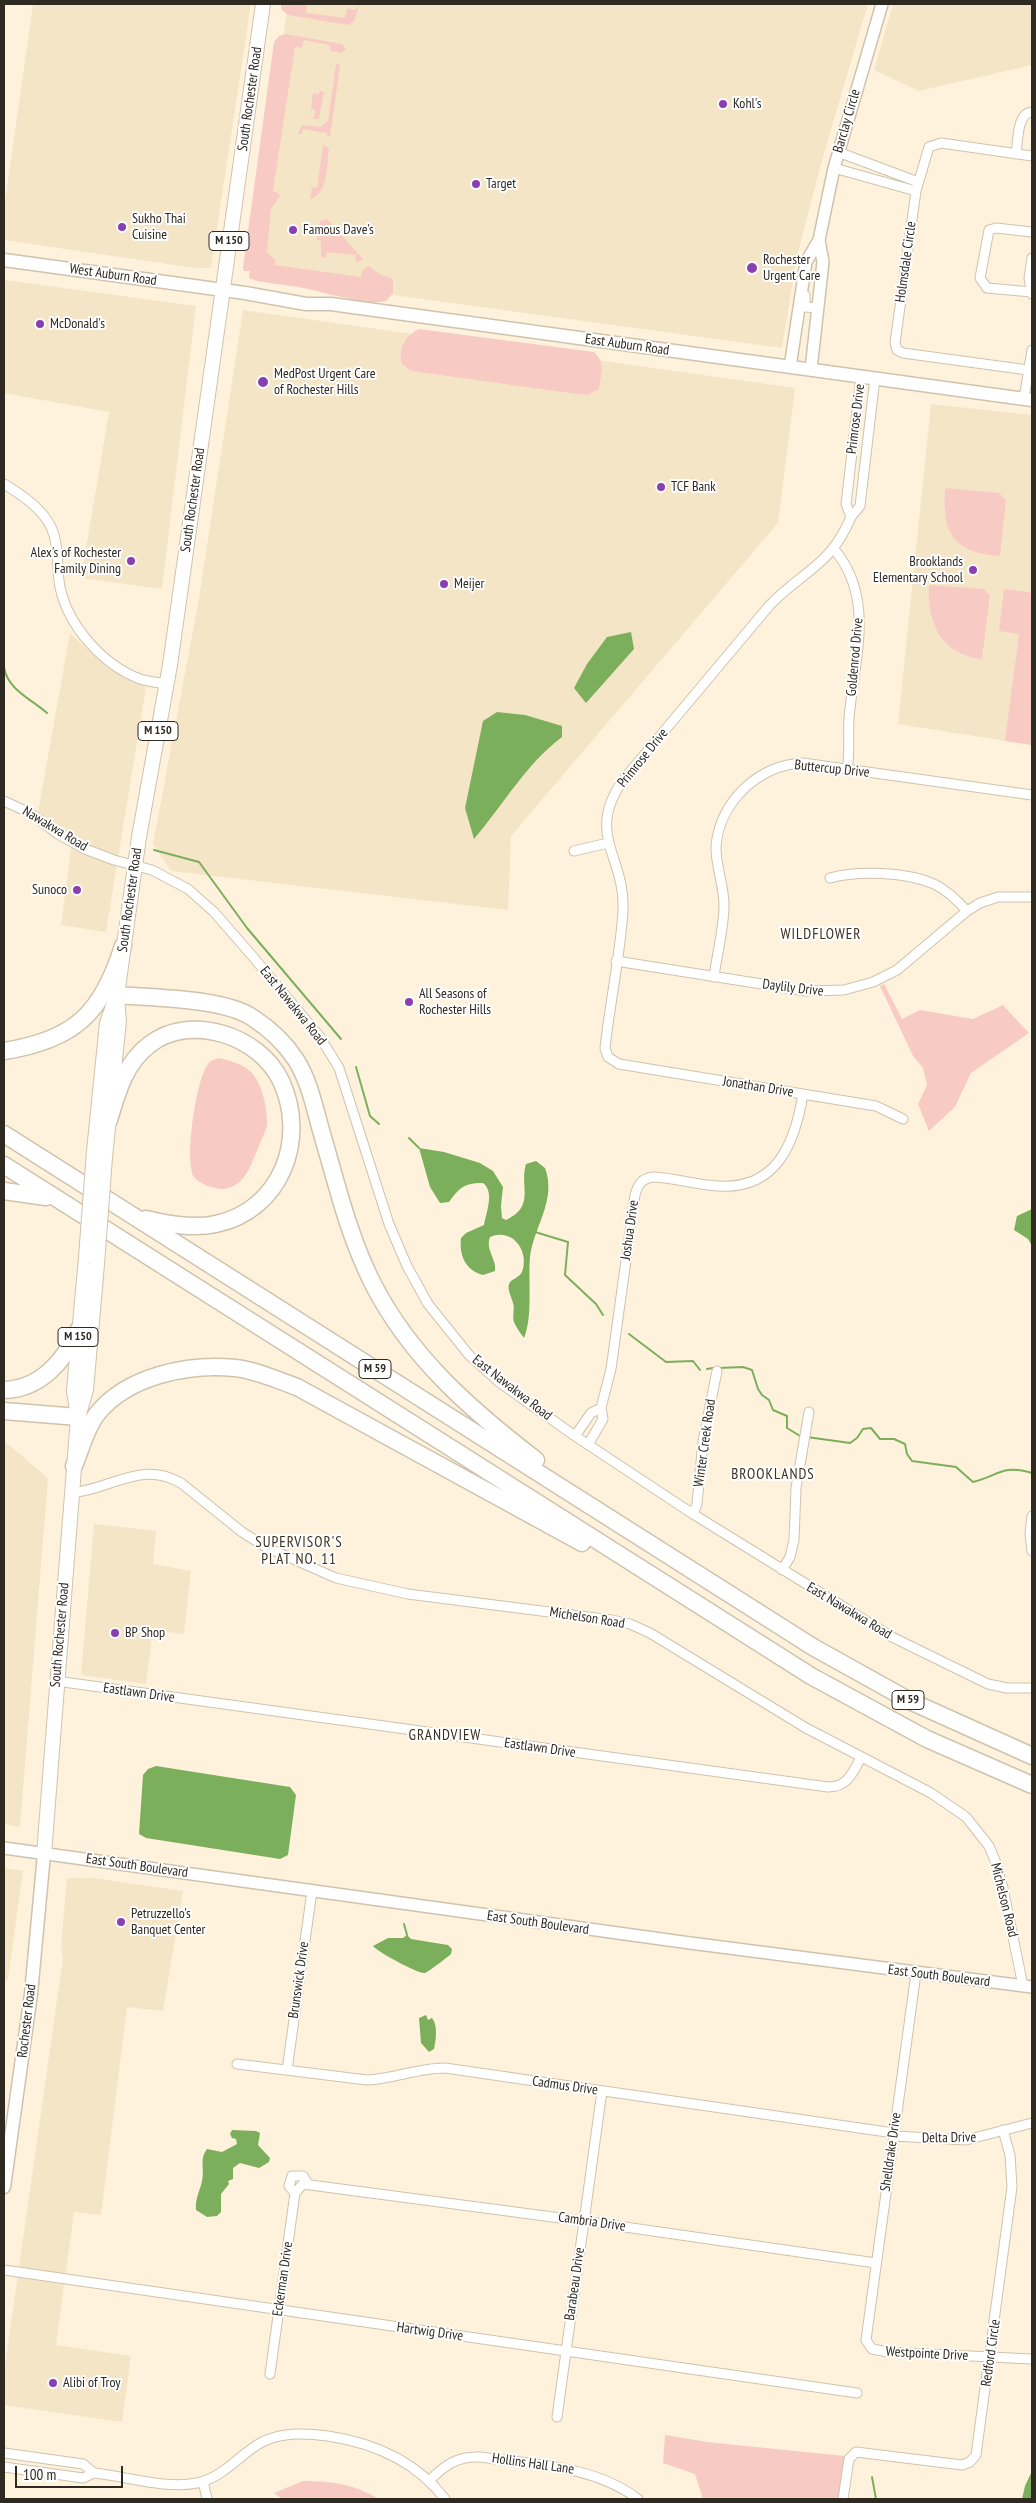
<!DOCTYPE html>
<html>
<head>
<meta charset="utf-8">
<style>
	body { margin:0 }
	#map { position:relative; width:1036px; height:2503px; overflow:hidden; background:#fff2dc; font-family:"PT Sans Narrow",sans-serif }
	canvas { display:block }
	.frame { position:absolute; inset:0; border:5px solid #2e2921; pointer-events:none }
	.scale { position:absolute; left:15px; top:2466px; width:108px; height:22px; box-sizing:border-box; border:2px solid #2e2921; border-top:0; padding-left:6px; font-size:15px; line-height:18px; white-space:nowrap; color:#2e2921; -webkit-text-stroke:4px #fff; paint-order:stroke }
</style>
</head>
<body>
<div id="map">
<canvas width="1036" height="2503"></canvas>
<div class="frame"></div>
<div class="scale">100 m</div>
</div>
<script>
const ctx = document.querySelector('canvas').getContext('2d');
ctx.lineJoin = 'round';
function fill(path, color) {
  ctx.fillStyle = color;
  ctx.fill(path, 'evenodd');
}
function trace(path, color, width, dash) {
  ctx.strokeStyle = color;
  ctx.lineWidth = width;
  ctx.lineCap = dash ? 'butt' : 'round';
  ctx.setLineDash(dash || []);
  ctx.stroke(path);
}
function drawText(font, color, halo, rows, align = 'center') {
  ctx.font = font + ' "PT Sans Narrow",sans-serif';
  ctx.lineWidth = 4;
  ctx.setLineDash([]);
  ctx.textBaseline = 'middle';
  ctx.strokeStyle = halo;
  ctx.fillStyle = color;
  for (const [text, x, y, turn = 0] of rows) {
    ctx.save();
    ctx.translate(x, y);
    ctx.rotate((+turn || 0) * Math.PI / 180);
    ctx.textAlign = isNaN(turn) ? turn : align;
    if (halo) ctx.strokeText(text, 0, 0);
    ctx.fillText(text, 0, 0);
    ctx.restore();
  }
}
const built = new Path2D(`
	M33 4H251L211 268H195L4 240V208Z
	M288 4H868L823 157 797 256 782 348 356 290 251 262Z
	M893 4H1032V65L919 91 874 70Z
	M4 280 196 306 162 589 81 578 109 412 4 393Z
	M243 310 795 388 778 523 511 836 508 910 171 871 153 844 199 598Z
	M931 404 1032 415V745L898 724Z
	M70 633 108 668 146 687 106 932 61 925 72 842 37 818Z
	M4 1441 48 1478 20 1827 4 1824Z
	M94 1524 156 1531 153 1564 191 1571 184 1634 153 1630 146 1684 81 1675Z
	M4 1868 23 1871 8 1979 4 1984Z
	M67 1878H93L183 1891 163 2011 127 2007 101 2215 74 2212 56 2345 131 2356 122 2422 4 2405V2372L63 1958 61 1946Z`);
const green = new Path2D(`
	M281 4H301L307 6 306 13 345 18 347 8 355 10 359 4 354 22 348 25 288 15 281 9Z
	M286 34 342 44 346 49 341 53 331 51 329 45 304 40 302 48 295 47 273 191 281 195 271 209 267 252 275 260V265L361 277 362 271 368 266 380 274 393 279V293L386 301C368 306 327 293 308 289 291 285 274 284 257 281L249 278 250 271H244L243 268 274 42 279 36Z
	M338 63 340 66 330 137 327 136V133L303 129 302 134H298L302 125 321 127 328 121 336 64Z
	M320 91 324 92 319 119 302 118H314L315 109H311L313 93 319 94Z
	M323 145 329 148C327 164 328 195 310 199L312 187 317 188Z
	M326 218 363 259V260L357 262 355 261 356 255 327 252 325 258 321 257V241L317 240 320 220 324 221Z
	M419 329 594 352C606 363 601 374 599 389L588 395 577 394 411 371 401 363C399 347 405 336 419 329Z
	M945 488 999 493 1006 500 1000 556C952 553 942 532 945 488Z
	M929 585 983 589 990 595 982 659C941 655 927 623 929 585Z
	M1004 589 1029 592 1032 595V745L1005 741 1019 634 999 631Z
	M884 984 902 1019 920 1010 973 1019 1003 1005 1029 1033 971 1073 955 1107 929 1131 918 1104 927 1085 923 1068 913 1056 880 986Z
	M219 1058C231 1061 244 1064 253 1074 263 1087 267 1108 267 1125 266 1132 261 1139 259 1146 251 1164 245 1188 222 1189 214 1189 199 1184 194 1177 184 1162 196 1076 209 1063 211 1060 216 1059 219 1058Z
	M665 2435 707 2442 845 2456 840 2499H703L695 2474 663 2463Z
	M303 2481C331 2481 354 2484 379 2499H282L274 2493Z`);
const water = new Path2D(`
	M631 632 634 649 586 703 574 688 587 664 607 637Z
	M497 712 525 715 562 726V737C526 764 503 805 474 839L465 808 483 721Z
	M419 1148 444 1152 480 1163 493 1171 503 1187 501 1206 502 1218 506 1220C536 1206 519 1186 526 1164L536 1161 545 1168C557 1200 534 1226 530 1257 528 1281 533 1317 524 1338 521 1334 516 1327 514 1322 512 1317 515 1309 513 1303 512 1298 507 1290 509 1284 511 1279 519 1278 522 1272 530 1251 512 1227 490 1237 485 1250 497 1259 495 1271L483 1275C465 1270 459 1255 461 1238L466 1233 484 1225C486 1213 495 1192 483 1183 464 1183 459 1188 449 1202L440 1203 430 1187Z
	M1032 1209V1246L1028 1239 1014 1230 1017 1216Z
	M156 1766 290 1787 296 1795 288 1855 280 1859 146 1838 139 1834 143 1775 148 1769Z
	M407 1935 411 1939 448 1945 452 1949 451 1954C448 1957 428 1972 425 1973 420 1975 376 1951 373 1946L388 1938H403Z
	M426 2015 428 2020 432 2018C438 2025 436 2040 434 2049L429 2052 421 2043 419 2018Z
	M232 2130 256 2131 260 2133 258 2145 270 2158 269 2162 259 2168 240 2163 233 2168V2179L228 2181 229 2184 221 2194V2212L217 2216 207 2217 196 2210C195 2198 200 2191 202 2181 205 2170 199 2159 207 2149L222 2152 237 2144 236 2139 232 2138 230 2134Z
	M1032 2471V2499H1022L1025 2486Z`);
const stream = new Path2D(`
	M4 667C7 689 31 699 47 713
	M154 850 199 862 247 928 341 1039
	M356 1067 370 1116 379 1124
	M409 1138 419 1148
	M535 1232 568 1242 565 1275 596 1304 603 1315
	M629 1334 666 1362 693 1361 700 1370
	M718 1368 743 1367 752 1370 758 1389 762 1395 769 1400 773 1410 787 1416V1428L800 1436
	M707 1369 713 1368
	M807 1437 850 1443 857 1438 863 1429 871 1428 880 1439H894L905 1444 907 1454 912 1461 956 1467 973 1482C998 1476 1002 1464 1032 1473
	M404 1924 407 1935
	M872 2477 876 2499`);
const minor = new Path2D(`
	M838 152 918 182
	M1016 154C1018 141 1017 113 1032 112
	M834 168 916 191
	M1032 258 1029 278 1032 294
	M1032 292 987 288 980 278 989 230 996 228 1032 232
	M805 295V307L818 308
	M1028 370 903 353 897 350 895 343 916 191 929 147 941 143 1032 156
	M861 376 846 504 851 517 860 506 875 378
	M1024 398 1032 350
	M4 484C21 494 42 508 51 527 60 546 56 568 60 587 68 626 103 665 140 679 149 682 158 682 166 684
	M851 517C830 567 802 571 769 606L624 779C584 834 626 857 623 911 620 957 610 1002 605 1048L608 1057 619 1064 876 1106 903 1119
	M834 549C876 599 854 659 849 718 848 735 850 753 847 771
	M4 801 30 813 58 834 85 849 114 860 152 870 188 889 214 912 254 958 320 1037 339 1068 389 1224 407 1266 428 1304 469 1355 499 1382 575 1436 693 1514 892 1637 988 1684 1007 1688H1032
	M574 851 608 843
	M830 878C858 870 907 872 934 884 947 890 957 900 967 911
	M616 961 806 991 844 990 873 982 897 970 967 911 980 903 998 897H1032
	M714 977C717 953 724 928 724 905 724 886 716 867 716 848 718 803 759 764 803 763L1032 795
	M575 1436 591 1413 601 1408
	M588 1445 603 1419 601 1408 611 1369 635 1195C638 1184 642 1178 654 1177 675 1178 696 1185 718 1186 777 1190 795 1143 803 1094
	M71 1493C113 1489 140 1460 181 1483L242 1532 266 1547 336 1578 408 1594 612 1620 630 1624 650 1633 806 1728 931 1793 966 1817 989 1846 996 1863 1003 1888 1023 1986
	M693 1514 697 1504 703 1441 717 1371
	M1032 1516 1030 1533 1032 1551
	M782 1570 790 1557 794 1540 796 1488 809 1412
	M56 1681 828 1787C848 1787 852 1773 861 1758
	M916 1973 866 2340 872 2349 888 2352 1032 2359
	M237 2064 367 2080C393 2079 418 2068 445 2068L894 2133
	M287 2070 312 1891
	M894 2136 966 2140 1032 2123
	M295 2193 289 2186 292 2176H303L308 2184
	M4 2270 857 2393
	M270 2374 295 2193 303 2184 583 2221 876 2263
	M557 2417 602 2091
	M4 2453 83 2464 94 2473 102 2474C132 2478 167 2489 197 2483 225 2477 240 2453 264 2441 285 2432 306 2433 328 2436 374 2443 416 2461 445 2499
	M4 2467 83 2478 94 2473
	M203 2481 207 2499
	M429 2481C445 2465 457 2456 480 2457 534 2465 593 2465 638 2499
	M843 2499 849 2459 856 2452 962 2465 970 2462 976 2455 1012 2187 1010 2155 1003 2130`);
const tertiary = new Path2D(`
	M790 367 806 262 819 240 834 168 882 4
	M811 369 823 262 819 240
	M4 1848 690 1943 1032 1987`);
const secondary = new Path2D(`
	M4 260 245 293 306 304H331L1032 400
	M4 2187 31 1994 44 1854`);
const primary = new Path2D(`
	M94 1151 107 1023 117 995 139 837 170 665 263 4
	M105 1157 119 1021 117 999
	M79 1414 86 1390 97 1264
	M44 1854 78 1417 74 1391 86 1257`);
const motorway = new Path2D(`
	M117 995C152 998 225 998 253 1018 270 1029 285 1043 296 1060 310 1082 315 1110 322 1134 337 1185 349 1237 373 1284 411 1358 471 1410 536 1460
	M4 1051C75 1040 102 1013 123 946
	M109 1120C117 1093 125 1063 149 1045 190 1012 260 1036 281 1081 308 1139 281 1210 216 1224 193 1229 168 1224 146 1219
	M4 1134 813 1647 910 1701 1032 1756
	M4 1165 811 1676 927 1739 1032 1785
	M4 1191 46 1197
	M4 1390C41 1389 65 1360 79 1329
	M4 1411 78 1417
	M74 1466C81 1449 86 1428 97 1414 127 1376 189 1363 235 1368 256 1370 277 1380 297 1387L582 1543`);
const primaryBridge = new Path2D(`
	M86 1257 94 1151
	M97 1264 105 1157`);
const markers = [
	[723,104,5,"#8a3fb1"],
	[476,184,5,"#8a3fb1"],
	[122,227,5,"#8a3fb1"],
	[293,230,5,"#8a3fb1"],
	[752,268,6,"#8a3fb1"],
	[40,324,5,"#8a3fb1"],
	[263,382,6,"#8a3fb1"],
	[661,487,5,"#8a3fb1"],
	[131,561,5,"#8a3fb1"],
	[973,570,5,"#8a3fb1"],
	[444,584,5,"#8a3fb1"],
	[77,890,5,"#8a3fb1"],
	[409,1002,5,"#8a3fb1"],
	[115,1633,5,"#8a3fb1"],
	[121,1922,5,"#8a3fb1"],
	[53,2383,5,"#8a3fb1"]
];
const shields = [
	[229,241,40],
	[158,731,40],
	[78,1337,40],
	[375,1369,32],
	[908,1700,32]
];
const shieldNames = [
	["M 150",229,241],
	["M 150",158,731],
	["M 150",78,1337],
	["M 59",375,1369],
	["M 59",908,1700]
];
const streetNames = [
	["South Rochester Road",250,99,-82],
	["Barclay Circle",847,121,-74],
	["Holmsdale Circle",906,262,-82],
	["West Auburn Road",113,275,8],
	["East Auburn Road",627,345,8],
	["Primrose Drive",856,419,-83],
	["South Rochester Road",193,500,-82],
	["Goldenrod Drive",855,657,-85],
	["Primrose Drive",643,758,-51],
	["Buttercup Drive",832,769,6],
	["Nawakwa Road",55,829,31],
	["South Rochester Road",130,900,-82],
	["Daylily Drive",793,988,7],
	["East Nawakwa Road",293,1006,51],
	["Jonathan Drive",758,1087,9],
	["Joshua Drive",630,1230,-82],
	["East Nawakwa Road",512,1388,38],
	["Winter Creek Road",705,1443,-82],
	["East Nawakwa Road",849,1611,31],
	["Michelson Road",587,1618,9],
	["South Rochester Road",60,1635,-85],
	["Eastlawn Drive",139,1693,8],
	["Eastlawn Drive",540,1748,8],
	["East South Boulevard",137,1866,8],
	["Michelson Road",1004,1900,76],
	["East South Boulevard",538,1923,8],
	["East South Boulevard",939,1976,7],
	["Brunswick Drive",299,1980,-82],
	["Rochester Road",27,2021,-83],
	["Cadmus Drive",565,2086,8],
	["Delta Drive",949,2138,-1],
	["Shelldrake Drive",891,2152,-82],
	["Cambria Drive",592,2222,8],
	["Eckerman Drive",283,2279,-82],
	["Barabeau Drive",575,2284,-82],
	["Hartwig Drive",430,2332,8],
	["Redford Circle",991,2353,-82],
	["Westpointe Drive",927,2354,3],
	["Hollins Hall Lane",533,2464,8]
];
const poiNames = [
	["Kohl's",733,104],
	["Target",486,184],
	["Sukho Thai",132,219],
	["Cuisine",132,235],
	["Famous Dave's",303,230],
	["Rochester",763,260],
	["Urgent Care",763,276],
	["McDonald's",50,324],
	["MedPost Urgent Care",274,374],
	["of Rochester Hills",274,390],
	["TCF Bank",671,487],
	["Alex's of Rochester",121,553,"right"],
	["Family Dining",121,569,"right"],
	["Brooklands",963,562,"right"],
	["Elementary School",963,578,"right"],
	["Meijer",454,584],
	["Sunoco",67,890,"right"],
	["All Seasons of",419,994],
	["Rochester Hills",419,1010],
	["BP Shop",125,1633],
	["Petruzzello's",131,1914],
	["Banquet Center",131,1930],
	["Alibi of Troy",63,2383]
];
const neighbourhoodNames = [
	["WILDFLOWER",821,935],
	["BROOKLANDS",773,1475],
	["SUPERVISOR'S",299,1543],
	["PLAT NO. 11",299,1560],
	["GRANDVIEW",445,1736]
];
fill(built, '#f5e5c7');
fill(green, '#f7cbc3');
fill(water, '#7caf5c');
trace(stream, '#7caf5c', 2);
trace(minor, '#cfc3ad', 11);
trace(tertiary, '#cfc3ad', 14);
trace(secondary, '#cfc3ad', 15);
trace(primary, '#cfc3ad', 16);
trace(motorway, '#cfc3ad', 19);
trace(minor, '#fff', 9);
trace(tertiary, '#fff', 11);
trace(secondary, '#fff', 12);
trace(primary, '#fff', 14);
trace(motorway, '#fff', 16);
trace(primaryBridge, '#cfc3ad', 16, []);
trace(primaryBridge, '#fff', 14);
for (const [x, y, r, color] of markers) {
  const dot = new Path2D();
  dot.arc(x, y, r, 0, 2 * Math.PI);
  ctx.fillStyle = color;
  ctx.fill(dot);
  trace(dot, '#fff', 2);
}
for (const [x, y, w] of shields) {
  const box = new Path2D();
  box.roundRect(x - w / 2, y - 9.5, w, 19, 4);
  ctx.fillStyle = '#fff';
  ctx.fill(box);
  trace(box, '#2e2921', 1);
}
drawText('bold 12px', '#2e2921', null, shieldNames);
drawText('14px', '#2e2921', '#fff', streetNames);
drawText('14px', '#2e2921', '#fff', poiNames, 'left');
ctx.letterSpacing = '1px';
drawText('15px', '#3a301e', '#fff', neighbourhoodNames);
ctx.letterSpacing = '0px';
</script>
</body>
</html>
